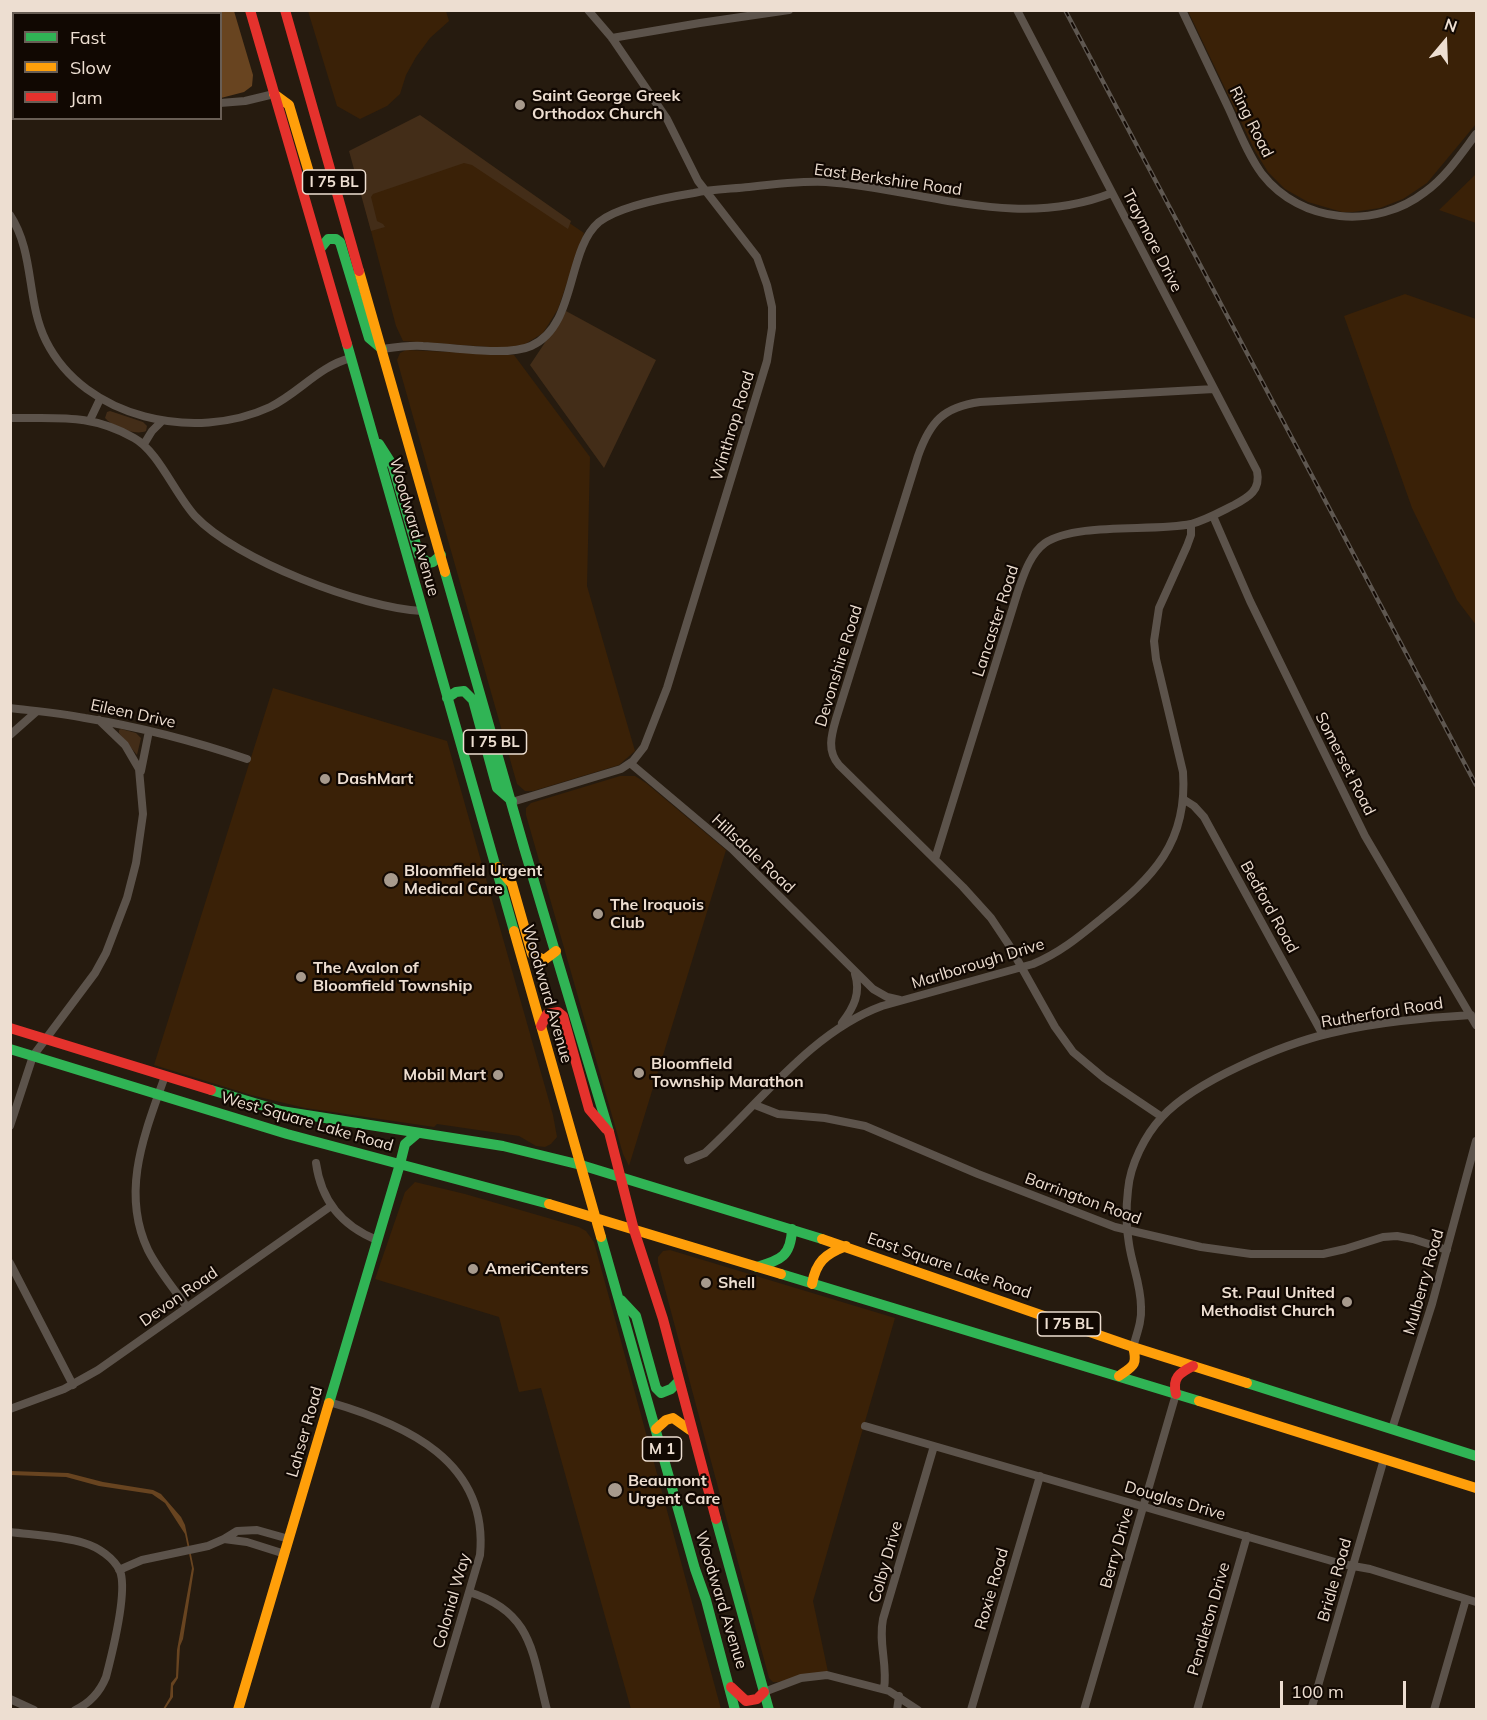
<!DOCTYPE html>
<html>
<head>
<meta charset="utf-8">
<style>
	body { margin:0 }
	#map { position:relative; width:1487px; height:1720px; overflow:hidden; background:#261b0f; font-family:Mulish,sans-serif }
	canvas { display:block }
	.frame { position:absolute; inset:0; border:12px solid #edded1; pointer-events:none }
	.legend { position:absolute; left:12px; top:12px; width:210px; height:108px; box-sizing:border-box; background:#110802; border:2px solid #695e55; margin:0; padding:8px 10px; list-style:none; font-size:18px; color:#edded1 }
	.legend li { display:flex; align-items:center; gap:12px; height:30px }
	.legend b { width:30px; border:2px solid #695e55 }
	.north { position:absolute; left:1415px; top:12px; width:60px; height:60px; -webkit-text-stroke:4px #110802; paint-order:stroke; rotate:19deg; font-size:16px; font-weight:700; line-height:24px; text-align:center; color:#edded1 }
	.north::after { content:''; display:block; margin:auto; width:21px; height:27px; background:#edded1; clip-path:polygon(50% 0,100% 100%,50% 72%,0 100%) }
	.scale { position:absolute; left:1280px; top:1681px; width:126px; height:27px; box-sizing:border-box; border:3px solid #edded1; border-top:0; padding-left:8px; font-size:18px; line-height:21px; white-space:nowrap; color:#edded1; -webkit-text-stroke:4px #110802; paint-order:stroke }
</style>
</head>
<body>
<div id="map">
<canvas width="1487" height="1720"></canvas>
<div class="frame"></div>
<ul class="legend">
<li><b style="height:8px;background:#30b455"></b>Fast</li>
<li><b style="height:8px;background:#ff9f0a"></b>Slow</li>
<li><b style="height:8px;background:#e5322d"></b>Jam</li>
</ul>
<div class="north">N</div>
<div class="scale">100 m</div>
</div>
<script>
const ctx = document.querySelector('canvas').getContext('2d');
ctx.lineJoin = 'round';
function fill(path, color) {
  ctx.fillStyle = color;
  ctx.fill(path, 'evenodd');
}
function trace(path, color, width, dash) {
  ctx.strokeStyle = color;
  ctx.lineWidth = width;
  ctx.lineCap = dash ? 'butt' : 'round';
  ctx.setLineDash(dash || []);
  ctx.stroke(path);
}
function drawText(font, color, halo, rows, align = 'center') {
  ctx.font = font + ' Mulish,sans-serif';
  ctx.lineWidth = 4.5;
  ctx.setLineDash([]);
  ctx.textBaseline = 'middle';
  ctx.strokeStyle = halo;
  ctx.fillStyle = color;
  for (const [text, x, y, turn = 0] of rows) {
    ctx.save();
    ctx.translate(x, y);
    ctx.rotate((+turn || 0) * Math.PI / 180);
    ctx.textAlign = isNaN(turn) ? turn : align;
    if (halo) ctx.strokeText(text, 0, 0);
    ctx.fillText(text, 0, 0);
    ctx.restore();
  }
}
const built = new Path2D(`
	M308 11H446L449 21 430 38 416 57 406 75 400 94 387 106 360 119 337 106Z
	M1188 11H1476V124L1427 183 1403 199 1380 208 1353 212H1342L1308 202 1285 189 1268 172 1255 151Z
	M474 158 584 233 558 309 543 333 522 346 504 348 403 341 396 326 360 189Z
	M1476 174V223L1439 210Z
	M1405 294 1476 319V625L1457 600 1412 508 1344 316Z
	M406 350 514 355 590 457 587 586 635 751 619 765 533 791H525L517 784 397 360 400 353Z
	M273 688 447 741 553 1115 557 1137 551 1144 545 1147 536 1146 519 1136 437 1124 434 1127 305 1108 251 1095 154 1065Z
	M620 776H635L646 783 726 850 629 1166 623 1154 526 815V808L531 803Z
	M415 1182 465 1194 579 1227 586 1231 594 1242 721 1709H631L541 1388 519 1392 499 1317 375 1279 405 1192Z
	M670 1250 895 1318 813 1601 828 1672 778 1682H773L769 1678 658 1263V1257L663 1251Z`);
const green = new Path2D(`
	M420 115 571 221 568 229 472 165 464 163 373 194 371 197 377 221 383 224 385 227 371 231 349 151Z
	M566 311 656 360 604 468 530 365Z
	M110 411 143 422 147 426 146 431C135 436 113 427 105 418L107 412Z
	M121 729 136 733 141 738 137 755 119 733V730Z`);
const water = new Path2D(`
	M93 10 234 11 253 75 252 86 244 92 221 98 220 14 92 13Z
	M11 1471 68 1473 103 1482 153 1490 161 1494 181 1517 185 1525 194 1569 183 1639 180 1646 178 1678 173 1686V1697L165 1709H163L170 1697 171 1683 176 1677 177 1650 192 1568 185 1534 165 1503 152 1494 99 1486 66 1477 11 1475Z`);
const street = new Path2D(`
	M1182 10C1198 43 1213 76 1229 109 1239 131 1248 155 1262 174 1301 224 1376 230 1425 192 1446 177 1461 154 1476 134
	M82 14 83 10
	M10 19 14 20
	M612 38 700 23 789 10
	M220 103 245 101 274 94
	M10 215C35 253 26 301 46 341 85 419 195 442 270 407 299 393 319 366 351 358
	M382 349C396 347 409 345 423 346 451 347 507 357 531 346 577 326 566 250 599 222 619 206 669 197 694 193 712 189 731 189 749 187 774 184 800 181 826 182 924 189 1015 231 1112 193
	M10 418C58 419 90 413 134 438 158 451 175 494 195 516 236 560 362 608 422 611
	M90 420 100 399
	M144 444 152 431 162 421
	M1213 516 1250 601 1365 836 1476 1025
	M10 708C35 711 60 713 85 718 140 727 194 741 247 759
	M10 735 36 712
	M630 763 732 849 873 989 887 997 900 1000
	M141 771 149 731
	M1183 799 1194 806 1204 817 1323 1035
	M512 802 621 769 633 761 644 747 667 688 767 361 772 328V307L767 285 757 257 698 181 667 119 612 38 588 10
	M935 859 1018 591C1024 574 1030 554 1045 543 1076 522 1153 532 1191 524 1206 520 1220 512 1234 505 1249 497 1261 490 1257 471L1017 10
	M842 1023C854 1007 861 993 855 974
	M165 1076C145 1133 120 1191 148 1250 158 1270 174 1289 187 1307
	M755 1105 778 1114 825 1118 865 1126 978 1174 1115 1227 1201 1247 1251 1254H1323L1345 1249 1383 1237 1397 1236 1413 1239 1447 1250
	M1162 1117 1104 1078 1073 1052 1055 1027 1009 945 991 918 963 887 839 765C827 751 831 736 836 719L918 456C930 422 943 407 980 402L1214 389
	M10 1126 33 1056 95 973 106 953 127 898 136 863 143 814 139 769 125 745 99 720
	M688 1160 705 1153C760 1103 811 1032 882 1006L1033 964C1060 953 1080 936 1102 918 1153 877 1188 843 1183 772L1156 659 1154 641 1159 608 1187 546 1191 535V524
	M316 1163C321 1200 342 1226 377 1240
	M10 1263 73 1385
	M1133 1347C1137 1333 1142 1321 1141 1307 1141 1285 1132 1265 1129 1244 1126 1227 1126 1207 1128 1190 1130 1165 1145 1135 1162 1117 1195 1081 1283 1044 1331 1033 1377 1022 1424 1018 1471 1015
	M329 1402C405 1424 489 1461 480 1555L434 1710
	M10 1409 64 1389 98 1370 331 1206
	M865 1426 1342 1564 1370 1569 1476 1602
	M1392 1429 1432 1304 1476 1141
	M10 1532C35 1535 61 1536 84 1543 98 1547 114 1558 120 1571 128 1592 112 1654 106 1677 100 1692 90 1703 75 1710
	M224 1539 247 1542 285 1554
	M119 1570 142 1560 208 1546 224 1539 237 1531 257 1530 289 1539
	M469 1592C533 1612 532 1653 547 1710
	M884 1689C888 1665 878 1643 883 1619L934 1446
	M764 1692 801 1678 827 1675 889 1691 918 1710
	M10 1699 34 1710
	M897 1710 899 1696
	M971 1710 1040 1476
	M1084 1710 1176 1394
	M1197 1710 1247 1536
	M1311 1710 1384 1459
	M1434 1710 1466 1599`);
const fast = new Path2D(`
	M320 249 328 239H336L340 242 369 338 382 349
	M347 344 514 931
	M379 444 393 466 419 555 428 563 433 562 441 555
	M445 572 525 851 609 1132
	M447 698 456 692 464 691 473 700 497 788 512 801
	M10 1049 287 1134 549 1204
	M211 1090 281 1111 503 1146 581 1165 822 1239
	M400 1164 405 1144 418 1133
	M601 1237 695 1569 706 1600 735 1710
	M757 1267C781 1260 791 1256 792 1229
	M781 1274 1199 1401
	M621 1300 636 1316 656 1388 661 1393 671 1389 679 1381
	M1247 1383 1476 1456
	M329 1403 400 1164
	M716 1519 769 1710`);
const slow = new Path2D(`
	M274 94 289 105 310 176 319 182 332 175
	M359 271 445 572
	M498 867 512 884 532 954 544 960 556 951
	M514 931 601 1237
	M549 1204 781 1274
	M822 1239 1133 1347 1247 1383
	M812 1284C816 1262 825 1254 846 1246
	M1119 1376C1133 1366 1138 1365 1133 1347
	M1199 1401 1476 1488
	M656 1429 666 1420 673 1418 690 1430
	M238 1710 329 1403`);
const jam = new Path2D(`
	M250 10 347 344
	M285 10 359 271
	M541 1026 547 1014 558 1012 563 1016 589 1109 606 1129
	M10 1028 211 1090
	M609 1132 634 1230 663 1319 716 1519
	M1176 1394C1172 1378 1179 1373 1193 1366
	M731 1687 746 1701 757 1699 764 1692`);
const rail = new Path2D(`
	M1065 10 1476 785`);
const markers = [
	[520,105,6,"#a79a8d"],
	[325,779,6,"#a79a8d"],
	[391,880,8,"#a79a8d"],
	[598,914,6,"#a79a8d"],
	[301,977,6,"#a79a8d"],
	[639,1073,6,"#a79a8d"],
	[498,1075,6,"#a79a8d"],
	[473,1269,6,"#a79a8d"],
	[706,1283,6,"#a79a8d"],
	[1347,1302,6,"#a79a8d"],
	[615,1490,8,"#a79a8d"]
];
const shields = [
	[334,182,63],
	[495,742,63],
	[1069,1324,63],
	[662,1449,39]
];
const shieldNames = [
	["I 75 BL",334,182],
	["I 75 BL",495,742],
	["I 75 BL",1069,1324],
	["M 1",662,1449]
];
const poiNames = [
	["Saint George Greek",532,96],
	["Orthodox Church",532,114],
	["DashMart",337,779],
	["Bloomfield Urgent",404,871],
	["Medical Care",404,889],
	["The Iroquois",610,905],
	["Club",610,923],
	["The Avalon of",313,968],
	["Bloomfield Township",313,986],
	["Bloomfield",651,1064],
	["Township Marathon",651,1082],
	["Mobil Mart",486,1075,"right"],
	["AmeriCenters",485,1269],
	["Shell",718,1283],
	["St. Paul United",1335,1293,"right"],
	["Methodist Church",1335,1311,"right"],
	["Beaumont",628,1481],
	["Urgent Care",628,1499]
];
const streetNames = [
	["Ring Road",1251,122,63],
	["East Berkshire Road",888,180,8],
	["Traymore Drive",1152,241,63],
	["Winthrop Road",733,426,-73],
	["Woodward Avenue",414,527,74],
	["Lancaster Road",996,621,-72],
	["Devonshire Road",839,666,-73],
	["Eileen Drive",133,714,12],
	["Somerset Road",1345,764,63],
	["Hillsdale Road",753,854,43],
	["Bedford Road",1269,907,61],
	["Marlborough Drive",978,964,-17],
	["Woodward Avenue",547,994,74],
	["Rutherford Road",1382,1013,-9],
	["West Square Lake Road",307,1122,16],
	["Barrington Road",1083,1199,20],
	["East Square Lake Road",949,1266,19],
	["Mulberry Road",1424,1282,-74],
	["Devon Road",179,1297,-35],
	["Lahser Road",305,1432,-74],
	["Douglas Drive",1175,1501,16],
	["Berry Drive",1117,1548,-74],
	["Colby Drive",886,1562,-74],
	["Bridle Road",1335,1580,-74],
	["Roxie Road",992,1589,-74],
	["Woodward Avenue",721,1600,73],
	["Colonial Way",452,1601,-74],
	["Pendleton Drive",1209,1619,-74]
];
fill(built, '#3a2107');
fill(green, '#432d18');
fill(water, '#684420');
trace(street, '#5c534b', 8);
trace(fast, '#30b455', 10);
trace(slow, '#ff9f0a', 10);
trace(jam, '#e5322d', 10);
trace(rail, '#5e5750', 4.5);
trace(rail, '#110802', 2, [7]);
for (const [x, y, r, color] of markers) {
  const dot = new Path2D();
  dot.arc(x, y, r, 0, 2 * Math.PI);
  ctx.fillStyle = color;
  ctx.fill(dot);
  trace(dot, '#110802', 2);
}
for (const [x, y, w] of shields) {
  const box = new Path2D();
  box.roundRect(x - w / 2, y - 12, w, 24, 4.5);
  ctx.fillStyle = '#110802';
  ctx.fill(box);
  trace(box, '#edded1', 1.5);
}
drawText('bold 15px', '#edded1', null, shieldNames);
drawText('bold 16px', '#edded1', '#110802', poiNames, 'left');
drawText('16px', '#edded1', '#110802', streetNames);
</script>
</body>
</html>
